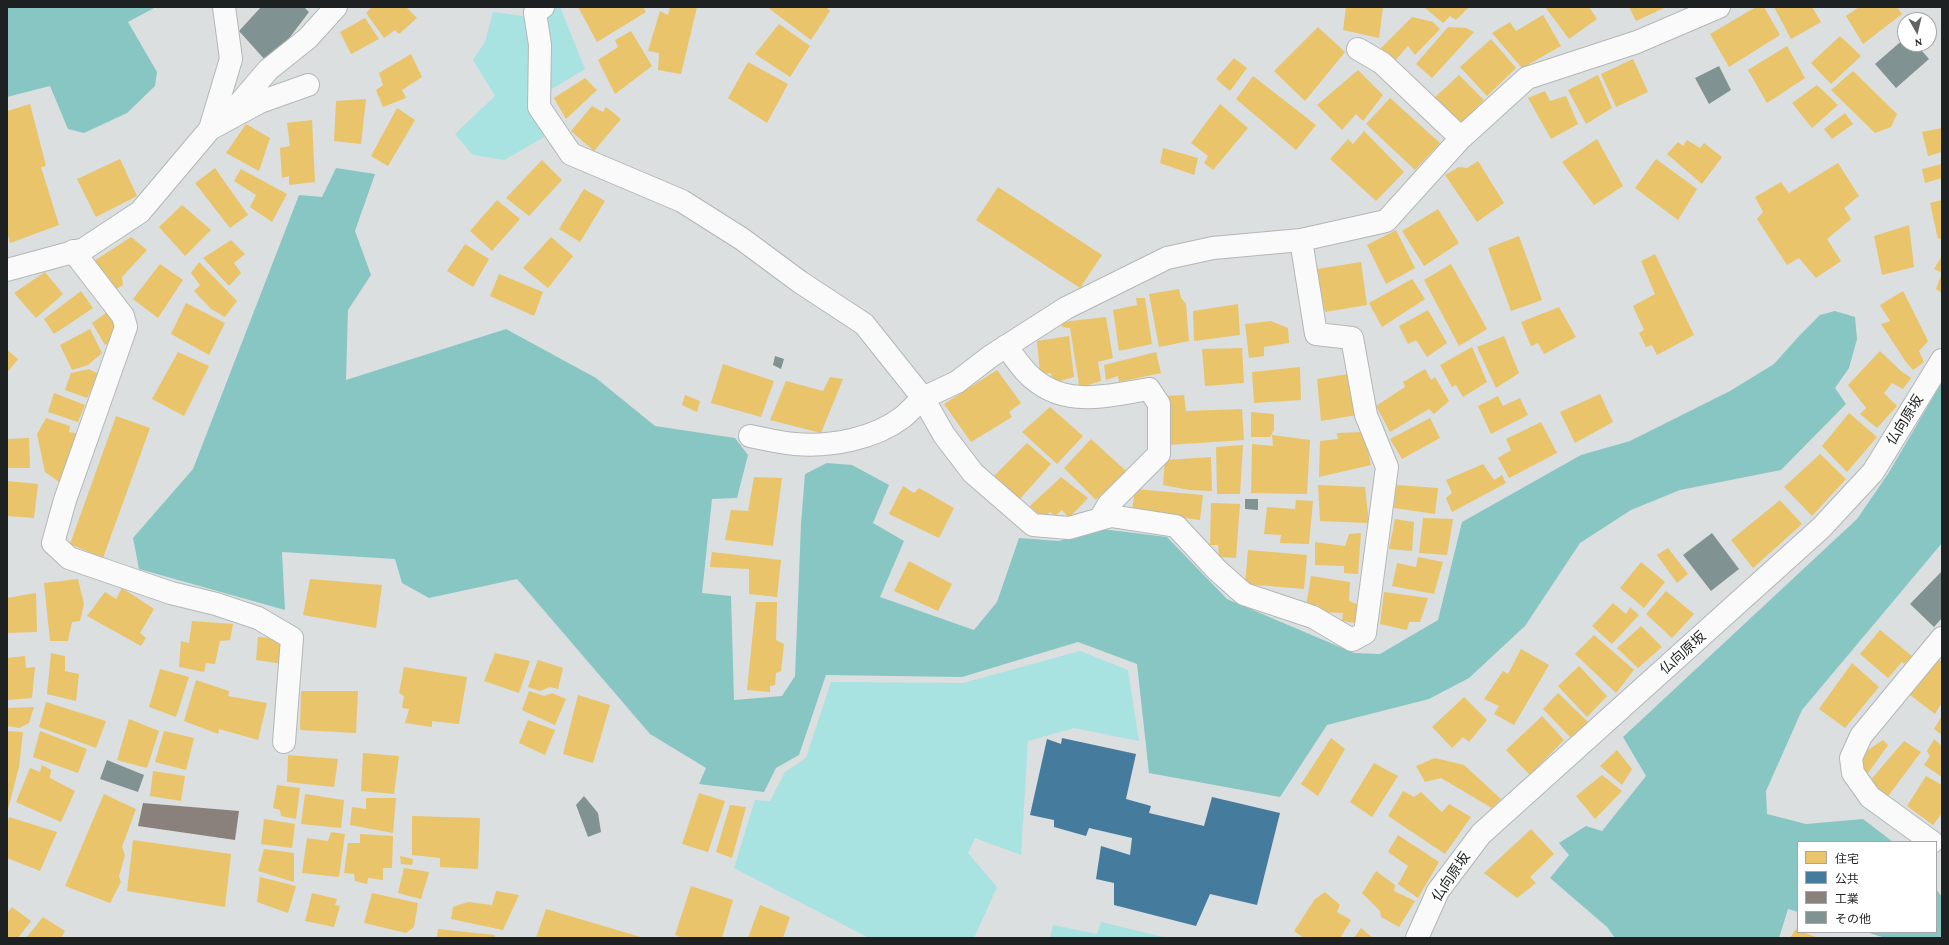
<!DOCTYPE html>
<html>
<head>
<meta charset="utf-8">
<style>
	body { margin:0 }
	#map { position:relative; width:1949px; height:945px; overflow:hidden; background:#dbdfdf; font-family:"Crimson Pro","Noto Sans JP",serif }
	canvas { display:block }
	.frame { position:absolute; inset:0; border:8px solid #1e2121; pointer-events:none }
	.legend { position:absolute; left:1797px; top:841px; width:140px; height:92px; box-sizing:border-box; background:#fff; border:1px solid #a5a6a6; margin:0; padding:5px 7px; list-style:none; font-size:12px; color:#1e2121 }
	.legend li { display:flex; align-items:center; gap:8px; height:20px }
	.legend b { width:20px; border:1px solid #a5a6a6 }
	.north { position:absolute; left:1897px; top:12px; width:40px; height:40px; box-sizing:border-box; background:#fff; border:1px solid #a5a6a6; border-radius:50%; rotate:172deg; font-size:11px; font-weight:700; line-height:16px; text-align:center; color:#1e2121 }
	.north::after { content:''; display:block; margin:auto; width:14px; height:18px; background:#606464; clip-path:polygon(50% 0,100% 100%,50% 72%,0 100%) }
</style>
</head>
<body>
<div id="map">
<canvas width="1949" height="945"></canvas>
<div class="frame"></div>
<ul class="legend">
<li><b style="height:11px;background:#e9c46a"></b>住宅</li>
<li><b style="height:11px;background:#457b9d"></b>公共</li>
<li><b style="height:11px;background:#8a817c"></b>工業</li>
<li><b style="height:11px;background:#819292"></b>その他</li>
</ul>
<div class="north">N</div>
</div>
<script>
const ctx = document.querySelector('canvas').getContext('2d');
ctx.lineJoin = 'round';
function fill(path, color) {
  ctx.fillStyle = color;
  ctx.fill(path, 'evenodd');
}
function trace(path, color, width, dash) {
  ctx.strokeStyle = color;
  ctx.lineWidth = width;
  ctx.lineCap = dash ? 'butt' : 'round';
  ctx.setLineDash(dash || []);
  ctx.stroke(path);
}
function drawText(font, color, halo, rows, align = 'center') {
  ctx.font = font + ' "Crimson Pro","Noto Sans JP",serif';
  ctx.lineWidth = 4;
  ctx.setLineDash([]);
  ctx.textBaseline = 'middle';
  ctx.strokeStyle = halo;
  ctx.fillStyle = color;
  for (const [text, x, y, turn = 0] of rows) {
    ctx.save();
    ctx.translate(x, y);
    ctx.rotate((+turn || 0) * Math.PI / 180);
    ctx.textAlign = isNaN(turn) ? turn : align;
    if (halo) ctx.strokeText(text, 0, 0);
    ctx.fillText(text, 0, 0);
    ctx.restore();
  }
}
const green = new Path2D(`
	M556 7H560L585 69 532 101 548 135 504 160 473 155 455 134 495 96 473 60 485 42 493 12 530 17Z
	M1080 651 1128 670 1139 741 1074 728 1028 741 1021 855 975 838 968 853 997 887 974 938H869L734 868 755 800 770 801 785 772 806 758 831 682 963 683Z
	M1101 922 1167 938H1050L1053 925 1097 934Z`);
const forest = new Path2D(`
	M7 7H156L128 22 157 72 155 86 127 113 84 133 68 129 50 86 7 97Z
	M336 168 375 174 355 231 371 275 348 310 346 380 506 329 596 378 655 426 735 438 748 455 737 498 712 499 702 593 731 596 734 700 782 696 795 676 801 524 805 474 827 463 852 465 889 485 873 523 904 541 880 597 974 630 997 602 1019 538 1059 541 1102 529 1167 537 1227 599 1354 653 1380 654 1438 620 1462 522 1581 455 1630 441 1730 391 1774 364 1800 335 1820 315 1835 311 1855 317 1857 339 1849 368 1835 388 1846 404 1781 470 1680 490 1631 510 1580 543 1525 626 1469 678 1429 699 1327 725 1280 797 1149 773 1137 664 1078 642 962 677 826 675 799 755 776 768 764 792 699 784 706 768 650 734 517 579 429 598 402 583 395 559 282 552 285 610 139 569 133 538 193 469 299 195 322 197Z
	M1942 382V543L1802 710 1766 791 1767 814 1806 824 1863 819 1893 842H1798V912L1788 909 1779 938H1615L1607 927 1550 878 1569 855 1559 843 1586 826 1602 831 1646 776 1623 737 1857 519 1888 474Z
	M1936 889 1942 897V938H1885L1866 932H1936Z`);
const homes = new Path2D(`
	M372 7H406L417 18 399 34 395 30 384 38 366 13Z
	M578 7H643L646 12 597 42Z
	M670 7H697L681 74 658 70 659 53 648 51 660 11 668 15Z
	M767 7H826L830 11 811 40Z
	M1346 7H1383L1379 38 1343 30Z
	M1424 7H1469L1456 20 1450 16 1443 23Z
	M1545 7H1589L1597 19 1569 39Z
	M1629 7H1666L1636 21Z
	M1756 7H1764L1780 35 1729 67 1710 34Z
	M1774 7H1812L1821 22 1791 39Z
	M1859 7H1897L1902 14 1863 44 1846 16Z
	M1543 15 1561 46 1522 68 1492 33 1510 22 1516 31Z
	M1412 17 1433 22 1440 29 1415 55 1408 46 1393 63 1381 48Z
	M365 18 379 39 351 54 340 32Z
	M779 24 810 46 790 77 755 54Z
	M1318 27 1345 52 1305 101 1274 71Z
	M1448 27 1466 28 1474 32 1432 78 1416 64Z
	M631 31 652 66 615 94 598 60 618 47 615 40Z
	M1840 36 1861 56 1831 84 1811 63Z
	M1491 39 1516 68 1487 96 1460 67Z
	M1787 46 1805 78 1767 103 1748 70Z
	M411 54 422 77 402 90 406 98 383 107 376 90 383 85 379 73Z
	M1234 58 1247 68 1230 91 1216 79Z
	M1633 59 1648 92 1616 107 1601 74Z
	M748 62 788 84 767 123 728 98Z
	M1358 70 1383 95 1363 121 1356 114 1342 130 1317 105Z
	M1853 71 1897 114 1891 127 1875 133 1831 90Z
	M1459 75 1484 100 1459 125 1432 100Z
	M1598 75 1612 108 1586 124 1568 90Z
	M1253 76 1316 125 1296 150 1236 99Z
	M585 78 597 90 566 119 554 98Z
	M1817 85 1838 105 1812 128 1792 103Z
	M1545 91 1550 101 1566 96 1578 124 1551 139 1528 98Z
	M1390 98 1440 143 1415 170 1366 124Z
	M366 99 361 144 334 141 336 101Z
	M30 104 46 166 41 167 59 225 10 243 7 231V111Z
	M1220 104 1248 128 1213 170 1204 163 1208 156 1191 143Z
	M592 106 603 112 606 107 621 119 594 151 571 131Z
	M397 108 415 120 388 166 371 156Z
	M1845 113 1853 124 1832 139 1824 129Z
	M312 120 315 182 289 185V176L282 178 280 148 290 146 287 123Z
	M246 124 270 138 259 171 226 153Z
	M1942 128V152L1928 156 1922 132Z
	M1364 131 1404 172 1376 201 1330 159 1348 139 1353 144Z
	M1597 139 1623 186 1594 205 1562 162Z
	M1687 140 1700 148 1704 143 1722 157 1702 184 1667 154 1678 142 1683 146Z
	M1163 148 1198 158 1194 175 1160 163Z
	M120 159 137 196 96 217 77 179Z
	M1656 159 1697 189 1678 220 1635 188Z
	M542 160 562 180 529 216 506 198Z
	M1478 161 1504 203 1477 222 1445 175 1459 167 1467 168Z
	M1838 163 1859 196 1844 208 1851 219 1827 239 1841 261 1816 278 1799 258 1787 265 1757 219 1763 212 1755 197 1781 182 1789 193Z
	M1942 164V178L1925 183 1922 169Z
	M215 168 248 215 230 228 195 183Z
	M241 169 287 194 272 222 250 207 256 195 234 181Z
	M998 187 1102 255 1080 288 976 220Z
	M584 189 605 201 580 242 559 229Z
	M497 200 520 219 492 251 470 231Z
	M1942 200V238L1938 239 1930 203Z
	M182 205 211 230 185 256 159 227Z
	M1438 209 1459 243 1424 266 1402 231Z
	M1909 225 1914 267 1882 275 1874 236Z
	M1396 230 1415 268 1386 284 1367 245Z
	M1519 236 1542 300 1511 311 1488 248Z
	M131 237 147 250 122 277 123 285 111 292 91 263Z
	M551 237 573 256 548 288 523 268Z
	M231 240 245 254 234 263 241 273 229 286 203 258Z
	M465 244 489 259 473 287 447 271Z
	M1655 254 1694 335 1657 355 1652 345 1646 347 1639 333 1644 330 1633 306 1655 294 1641 261Z
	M1942 256V293L1936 289 1942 273 1934 269Z
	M199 262 237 301 225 317 211 309 194 291 200 285 191 273Z
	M1361 262 1367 305 1325 312 1317 269Z
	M160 264 183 280 158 318 133 299Z
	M1451 264 1487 329 1459 346 1424 280Z
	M45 272 63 294 36 318 14 293Z
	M499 274 543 292 534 316 490 296Z
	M1412 279 1425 299 1382 327 1369 303Z
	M1179 289 1181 298 1186 304 1189 341 1159 347 1149 294Z
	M81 291 93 308 54 334 44 319Z
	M1903 291 1928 341 1919 351 1924 362 1913 370 1906 362 1881 324 1890 321 1880 305Z
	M1136 298H1145L1152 344 1119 351 1113 310 1137 305Z
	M186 303 225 323 209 355 171 334Z
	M1238 304 1240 335 1194 341 1193 311Z
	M1559 307 1576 337 1544 354 1538 343 1531 346 1521 322Z
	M110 310 120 329 114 340 105 345 92 323Z
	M1428 310 1447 343 1427 357 1416 340 1408 344 1399 326Z
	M1106 317 1113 358 1098 362 1101 381 1088 385 1089 391H1080L1070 328 1062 327V322Z
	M1271 321 1288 328 1289 343 1264 347V356L1249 358 1245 324Z
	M90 329 102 353 88 365 72 370 60 345Z
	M1069 336 1074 377 1053 383 1051 373 1040 374 1037 341Z
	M1504 336 1519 373 1496 388 1477 347Z
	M1472 347 1487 382 1463 397 1456 385 1452 387 1440 365Z
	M1242 348 1244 383 1205 386 1202 349Z
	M7 350 18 359 7 373Z
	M1880 351 1901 371 1911 378 1903 389 1892 383 1884 393 1897 406 1877 428 1860 414 1866 408 1848 385Z
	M178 352 209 366 184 416 152 399Z
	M1156 352 1161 373 1119 382 1118 376 1106 380 1104 365Z
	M723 364 774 381 761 417 711 403Z
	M1300 367 1301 400 1254 403 1252 372Z
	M89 369 99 374 87 398 65 390 71 373Z
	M1425 369 1431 380 1435 377 1449 401 1434 414 1429 409 1390 432 1376 406 1405 387 1403 382Z
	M997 370 1021 403 1009 412 1012 417 971 442 944 404Z
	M1348 374 1357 415 1321 421 1317 379Z
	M830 377 843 379 821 433 770 420 786 381 823 391Z
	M54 393 85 405 78 422 48 412Z
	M1600 394 1613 422 1575 443 1560 412Z
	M685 395 700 401 697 412 682 405Z
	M1184 395 1186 411 1242 409 1244 440 1168 445 1163 396Z
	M1498 396 1503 406 1520 398 1528 415 1491 434 1478 406Z
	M1050 407 1083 436 1057 464 1022 432Z
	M1251 412 1274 414V430L1270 437H1251Z
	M1849 413 1877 437 1847 472 1822 446Z
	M116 416 150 428 103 558 70 544Z
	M46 418 70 426 69 432 80 434 62 484 45 472 37 434Z
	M1430 418 1440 438 1402 459 1390 439Z
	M1541 422 1557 453 1509 478 1498 458 1511 450 1506 439Z
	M1364 432 1371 465 1319 477 1320 441 1338 439 1337 433Z
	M1272 435 1310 440 1307 494 1251 493 1252 444 1273 446Z
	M29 438 30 468H7V439Z
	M1091 439 1126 471 1096 500 1064 468Z
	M1027 443 1051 464 1019 500 994 476Z
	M1243 445 1240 494H1217L1216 447Z
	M1820 454 1846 479 1812 516 1784 487Z
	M1211 457 1212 491 1189 490 1163 485 1165 460Z
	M1483 464 1494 480 1502 475 1506 483 1452 512 1446 498 1452 493 1446 480Z
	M754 477 782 478 773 546 725 540 731 510 748 511Z
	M1061 477 1088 498 1069 518 1062 510 1055 516 1050 512 1042 518 1030 506Z
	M7 481 38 484 34 518 7 516Z
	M1318 485 1365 487 1369 523 1320 521Z
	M1396 485 1438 488 1435 514 1394 508Z
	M903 486 914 493 919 488 954 508 939 538 889 514Z
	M1135 489 1203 495 1200 520 1132 511Z
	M1296 500 1313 501 1309 544 1280 543 1281 535 1264 534 1267 507 1295 509Z
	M1780 500 1802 524 1753 568 1731 540Z
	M1211 503 1240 504 1236 558 1219 557 1218 545H1210Z
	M1423 518 1453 519 1447 555 1419 553Z
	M1395 519 1414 522 1412 551 1389 549Z
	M1361 533 1358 574 1344 573V566L1315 565V542L1345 546 1349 534Z
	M1668 548 1688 574 1677 583 1657 555Z
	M1248 550 1307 555 1304 589 1245 584Z
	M712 552 781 560 777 597 749 594V569L710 567Z
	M1418 557 1443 562 1434 594 1392 586 1397 563 1416 567Z
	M909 561 952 584 938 611 894 591Z
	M1641 562 1665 582 1644 608 1620 588Z
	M1311 576 1350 582 1349 601 1359 605 1355 623 1342 621 1343 613 1319 612 1318 605 1306 606Z
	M78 579 84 604 80 621 72 622 68 641H50L44 583Z
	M310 579 382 585 376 628 303 615Z
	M122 588 154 609 140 633 146 638 141 646 87 616 105 592 116 599Z
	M1666 591 1694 614 1672 638 1646 614Z
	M1384 592 1428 598 1420 622H1409L1407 630 1380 624Z
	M36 593 37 632 7 633V598Z
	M756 602H777L776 640 784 644 781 671 776 673 775 685 770 686V692L747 690Z
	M1613 603 1626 614 1630 607 1639 615 1612 644 1592 626Z
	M192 621 233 624 230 640 220 641 215 664 206 663 204 672 179 667 181 641 189 643Z
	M1641 626 1662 647 1638 668 1617 648Z
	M1880 630 1912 656 1904 664 1902 662 1888 678 1860 654Z
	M1594 635 1634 670 1616 693 1575 654Z
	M258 637 287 639 283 664 256 660Z
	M1521 649 1549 665 1514 725 1494 714 1499 706 1484 699 1503 671 1508 674Z
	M51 653 65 656V671L79 674 76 701 47 694Z
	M495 653 530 661 519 693 484 681Z
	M25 656 26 668 35 667 32 698 7 700V658Z
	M1936 657 1942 662V702L1935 714 1910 695Z
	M538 660 563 668 558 689 550 687 540 691 528 687Z
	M1852 663 1879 687 1845 728 1819 709Z
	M1579 666 1607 696 1587 717 1558 686Z
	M404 667 467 677 459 724 432 721V727L405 723 409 709 402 708 404 696 399 693Z
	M160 669 189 677 176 717 149 707Z
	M196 680 229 691 228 696 267 703 258 740 219 729 218 734 184 721Z
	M301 691H358L356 733 300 730Z
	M529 691 544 696 552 693 566 699 555 725 522 710Z
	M1558 693 1588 722 1571 738 1543 709Z
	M578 695 610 705 593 763 563 754Z
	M1464 697 1487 720 1469 742 1463 737 1452 748 1432 727Z
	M46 702 106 721 96 748 39 727Z
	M34 707 29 723 19 728 7 726V708Z
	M1542 716 1564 740 1530 775 1506 750Z
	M1942 716V735L1934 729Z
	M129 719 159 731 147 768 117 760Z
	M528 720 555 730 545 755 519 743Z
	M7 731 23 732 19 767 8 809Z
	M40 731 87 749 78 773 33 757Z
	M164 731 194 738 186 770 155 762Z
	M1331 738 1345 749 1318 796 1301 784Z
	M1934 739 1942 746V777L1924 765 1930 756 1927 751Z
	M1883 740 1888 745 1864 779 1859 756Z
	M1904 741 1921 752 1886 799 1868 783Z
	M1617 750 1632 769 1622 785 1600 766Z
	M363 753 399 756 394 794 361 791Z
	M288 755 338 759 334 787 287 782Z
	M1435 758 1464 765 1501 799 1492 808 1441 778 1425 782 1416 766Z
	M1374 763 1398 776 1372 817 1350 802Z
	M42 765 51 770 50 778 75 791 61 822 16 802 30 768 40 772Z
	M153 771 185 776 181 801 150 796Z
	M1602 775 1622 791 1595 819 1576 796Z
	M1926 776 1942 785V813L1933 825 1907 806Z
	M277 785 300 788 296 819 281 816 280 810 273 808Z
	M1403 791 1414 797 1421 792 1442 812 1449 804 1471 817 1445 854 1388 816Z
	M699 793 725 801 708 852 682 844Z
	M104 794 136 809 122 847 125 855 119 876 121 882 110 903 65 886Z
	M305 794 344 800 341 828 301 824Z
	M366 798H396L393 833 350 825 352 807 366 809Z
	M730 805 746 807 732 858 716 852Z
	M412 816 480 818 478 869 440 867V858L412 855Z
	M9 817 57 832 40 871 7 858V823Z
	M264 819 295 824 292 848 261 844Z
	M1531 829 1554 854 1530 877 1536 883 1517 898 1484 873Z
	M331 832 345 834 339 877 302 873 307 838 328 841Z
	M360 834 393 836 392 868H383V880L368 878 367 884 355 881 354 874 344 873 348 843H360Z
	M1398 835 1439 862 1418 898 1398 884 1408 866 1388 852Z
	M133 840 231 854 225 907 127 891Z
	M264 849 294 853V882L258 871Z
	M400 856 413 859 412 865 401 864Z
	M404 868 429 872 421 899 398 893Z
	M1376 871 1395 885 1394 891 1415 901 1399 927 1381 917 1380 911 1362 893Z
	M260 877 296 886 288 913 257 902Z
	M691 886 733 900 722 938H684L675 935Z
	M496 891 519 895 503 930 451 919 453 907 468 902 492 905Z
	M1325 892 1340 905 1337 912 1351 920 1340 938H1304L1294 931 1315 899Z
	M312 893 337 899 335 905 340 906 334 927 305 921Z
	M372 893 418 903 414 927 406 933 364 923Z
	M760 905 790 917 783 938H748Z
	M12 907 31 921 18 938H7V913Z
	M546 909 644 938H536Z
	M43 917 65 931 61 938H26Z
	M1361 928 1373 938H1354Z
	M438 929 495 935 494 938H437Z
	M1796 929 1798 932H1803L1818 938H1790Z`);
const public = new Path2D(`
	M1062 738 1136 754 1126 799 1151 806 1149 813 1204 826 1212 797 1280 813 1257 905 1210 894 1196 926 1114 905V883L1096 879 1101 846 1130 855 1132 838 1089 828 1086 836 1054 827V820L1030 815 1047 739 1061 744Z`);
const industry = new Path2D(`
	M143 803 239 811 235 840 138 826Z`);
const building = new Path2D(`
	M261 7H304L309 12 287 41 266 61 239 31Z
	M1905 38V44H1916L1929 59 1896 88 1875 64Z
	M1719 66 1731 90 1709 104 1695 78Z
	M775 356 784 359 781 369 773 365Z
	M1245 499H1258V510L1245 509Z
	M1712 533 1739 569 1711 591 1683 555Z
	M1942 571V618L1934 627 1910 604Z
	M107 760 144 775 138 792 100 779Z
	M584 796 598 813 601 832 588 837 576 805Z`);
const street = new Path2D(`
	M543 7 535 13 540 45 539 107 571 154 682 201 742 239 800 282 864 324 923 398 957 382 991 356 1066 308 1167 258 1213 248 1301 240 1386 221 1461 138 1527 78 1637 42 1719 7
	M1358 49 1382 63 1461 138
	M233 111 268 70 308 38 336 7
	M210 129 231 59 224 7
	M73 251 123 316 126 327 65 500 53 543 69 558 171 593 216 604 258 618 292 638 284 742
	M7 270 84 249 140 212 210 129 260 102 308 85
	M1006 346C1013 355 1019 365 1027 373 1062 409 1105 396 1149 389L1159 404V454L1109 504 1100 519
	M750 436C765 439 781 443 795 444 831 447 874 439 903 417 910 411 916 404 923 398L944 435 973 473 1033 525 1069 528 1111 516 1176 526 1217 570 1244 594 1313 617 1352 640 1365 633 1387 467 1366 415 1352 338 1316 334 1301 240
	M1932 842 1870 797 1853 773 1851 758 1861 736 1942 638
	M1417 938 1438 891 1481 834 1821 528 1873 472 1942 360`);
const streetNames = [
	["仏向原坂",1905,420,-58],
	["仏向原坂",1683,653,-42],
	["仏向原坂",1451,877,-56]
];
fill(green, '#a8e2e1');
fill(forest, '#88c6c4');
fill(homes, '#e9c46a');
fill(public, '#457b9d');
fill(industry, '#8a817c');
fill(building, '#819292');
trace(street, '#b3b7b7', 24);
trace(street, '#fafafa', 22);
drawText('14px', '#1e2121', '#fff', streetNames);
</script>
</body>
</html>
